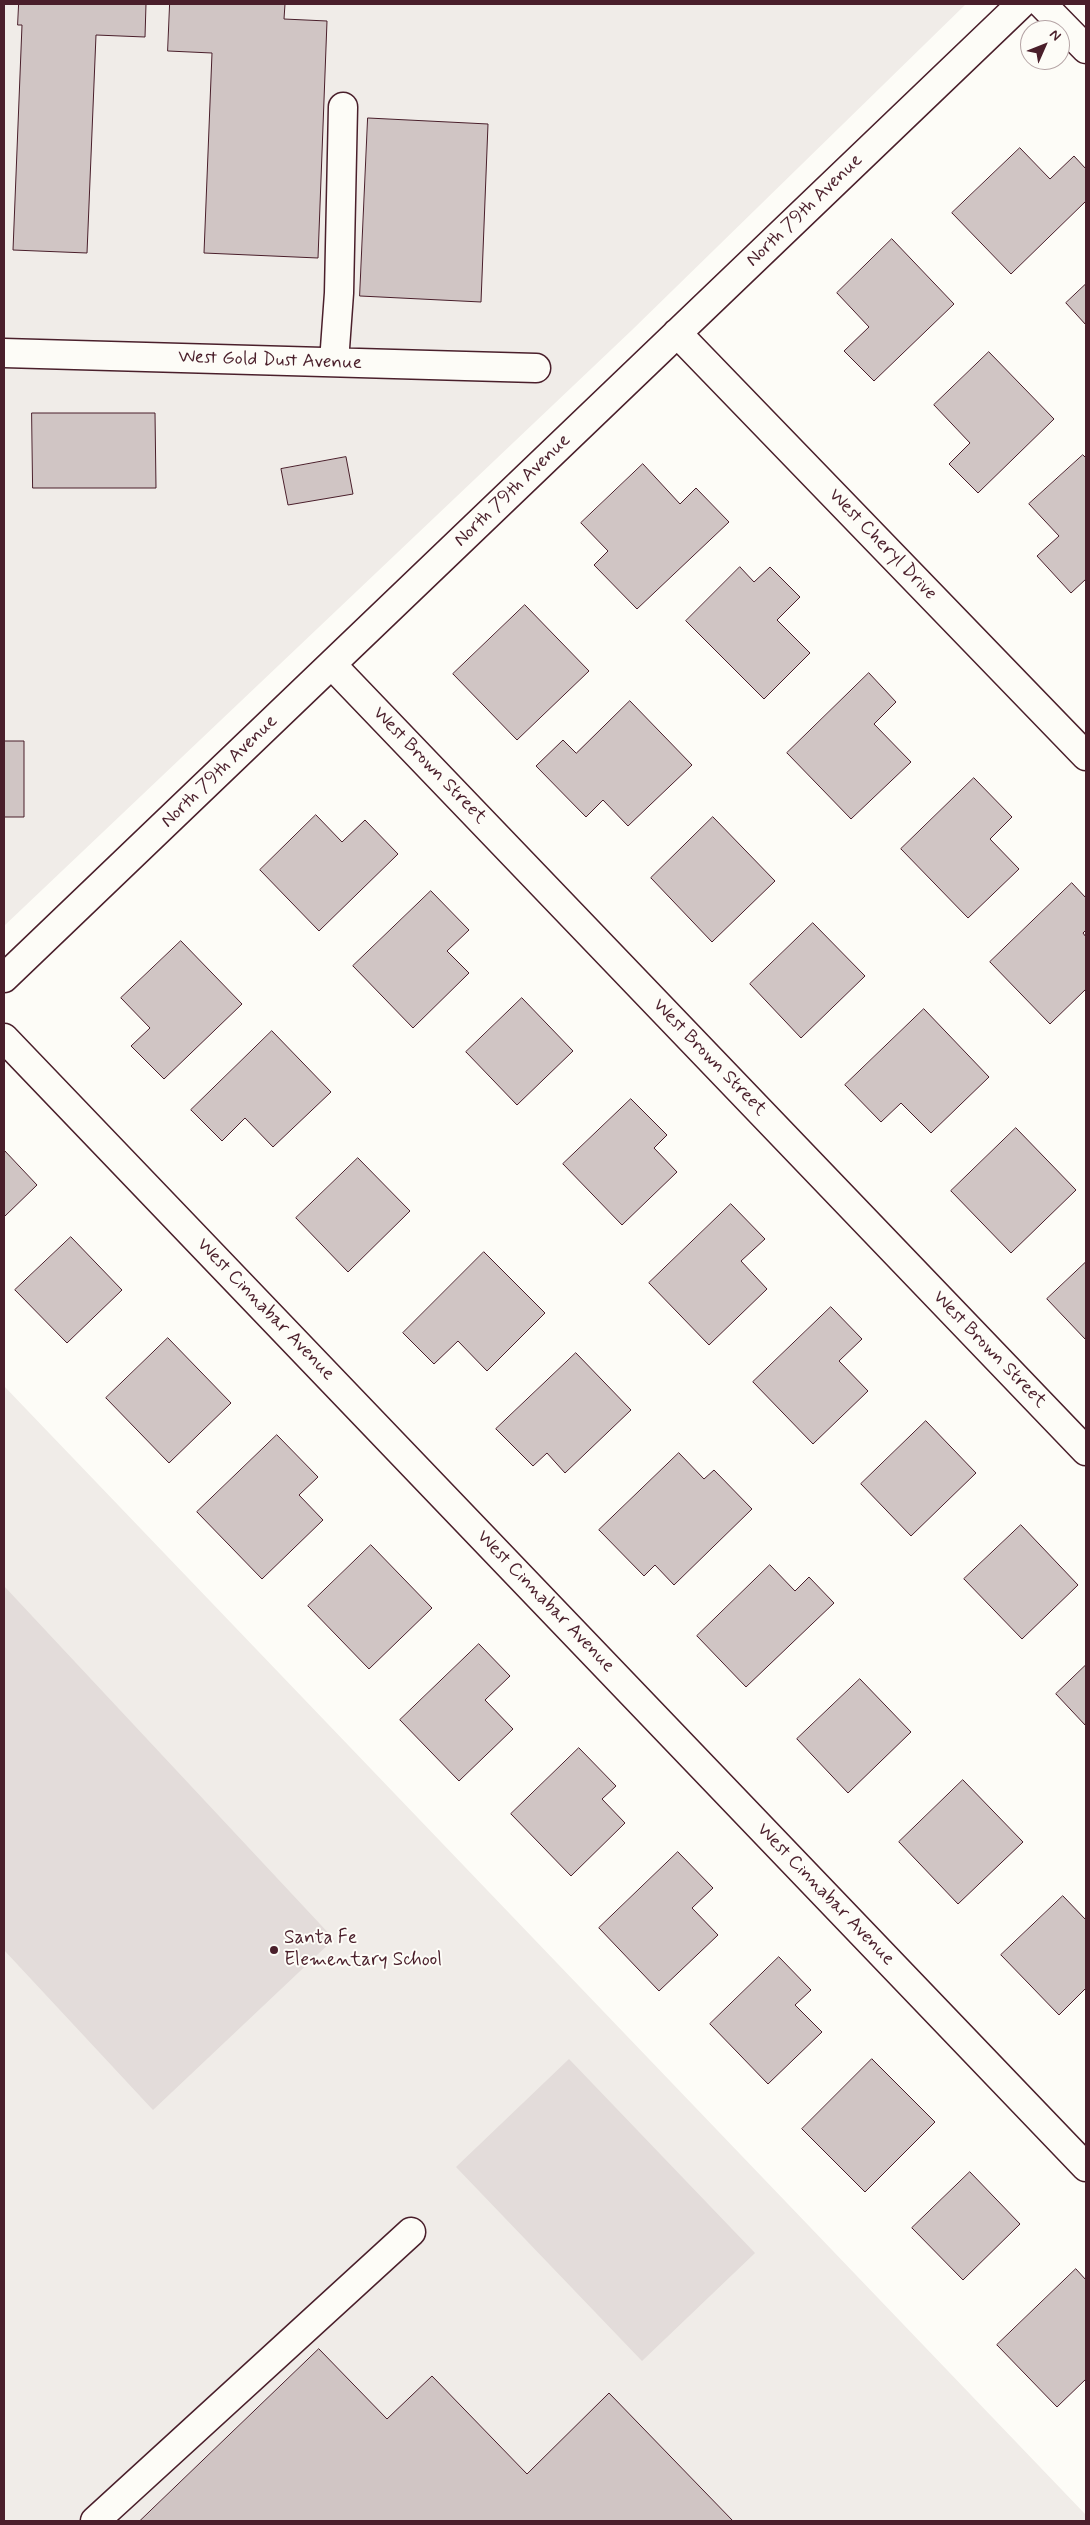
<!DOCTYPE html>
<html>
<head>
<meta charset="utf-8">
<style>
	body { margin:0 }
	#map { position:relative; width:1090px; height:2525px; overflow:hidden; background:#fdfcf7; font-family:Mynerve,sans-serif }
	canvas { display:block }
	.frame { position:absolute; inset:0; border:5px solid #4a1f2b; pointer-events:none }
	.north { position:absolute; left:1020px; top:20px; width:50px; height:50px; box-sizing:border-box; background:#fdfcf7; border:1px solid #b5a4a5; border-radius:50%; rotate:46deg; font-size:14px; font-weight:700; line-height:20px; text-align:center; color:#4a1f2b }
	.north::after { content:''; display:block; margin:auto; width:18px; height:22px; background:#4a1f2b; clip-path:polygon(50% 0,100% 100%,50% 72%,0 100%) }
</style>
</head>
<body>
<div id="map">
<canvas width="1090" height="2525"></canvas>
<div class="frame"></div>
<div class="north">N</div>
</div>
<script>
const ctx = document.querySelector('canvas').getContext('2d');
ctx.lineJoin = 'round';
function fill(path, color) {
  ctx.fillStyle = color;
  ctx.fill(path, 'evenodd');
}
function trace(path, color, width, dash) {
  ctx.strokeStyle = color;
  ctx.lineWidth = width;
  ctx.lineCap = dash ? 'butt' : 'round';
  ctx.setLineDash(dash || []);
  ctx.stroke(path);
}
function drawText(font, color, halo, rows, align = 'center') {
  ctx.font = font + ' Mynerve,sans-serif';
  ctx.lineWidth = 4;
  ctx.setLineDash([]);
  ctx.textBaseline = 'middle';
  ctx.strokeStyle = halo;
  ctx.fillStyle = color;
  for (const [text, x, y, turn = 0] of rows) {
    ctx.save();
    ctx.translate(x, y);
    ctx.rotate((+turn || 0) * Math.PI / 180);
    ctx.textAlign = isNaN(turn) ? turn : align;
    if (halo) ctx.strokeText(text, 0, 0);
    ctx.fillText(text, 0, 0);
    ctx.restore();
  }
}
const built = new Path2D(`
	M4 4H966L632 330 4 926Z
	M4 1386 1086 2515V2521H4Z`);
const green = new Path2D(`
	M4 1586 334 1939 153 2110 4 1950Z
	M569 2059 755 2253 642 2361 456 2167Z`);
const building = new Path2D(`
	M19 4H146L145 37 96 35 87 253 13 250 22 25H18Z
	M170 4H285L284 19 327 21 318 258 204 253 212 53 168 51Z
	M368 118 488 124 481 302 360 296Z
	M1020 148 1050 179 1074 156 1086 169V201L1011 274 952 213Z
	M892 239 954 304 874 381 844 351 869 327 837 293Z
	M1086 284V325L1066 303Z
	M989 352 1054 419 978 493 949 464 970 443 934 405Z
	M32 413H155L156 488H33Z
	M1083 455 1086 458V579L1071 593 1037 556 1059 536 1029 504Z
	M346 457 353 494 288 505 281 469Z
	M643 464 680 504 696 488 729 522 637 609 594 565 608 551 581 523Z
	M740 567 754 582 770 567 800 597 777 620 810 653 764 699 686 621Z
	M525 605 589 671 517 740 453 674Z
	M869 673 896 702 874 724 911 762 851 819 787 753Z
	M630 701 692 765 628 826 603 800 586 817 536 766 563 740 576 753Z
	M4 741H24V817H4Z
	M974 778 1012 817 990 839 1019 869 968 918 901 849Z
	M316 815 342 842 365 820 398 854 319 931 260 870Z
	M713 817 775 881 712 942 651 878Z
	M1072 883 1086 898V930L1083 933 1086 937V989L1050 1024 990 962Z
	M431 891 469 930 447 951 469 973 413 1028 353 966Z
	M813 923 865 976 801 1038 750 984Z
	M181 941 242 1004 164 1079 131 1046 150 1028 121 998Z
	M522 998 573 1051 517 1105 466 1052Z
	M924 1009 989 1077 931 1133 901 1103 881 1122 845 1085Z
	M272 1031 331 1092 273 1147 245 1118 222 1141 191 1110Z
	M631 1099 667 1135 654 1148 677 1172 622 1225 563 1164Z
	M1016 1128 1076 1190 1011 1253 951 1191Z
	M4 1150 37 1185 4 1217Z
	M358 1158 410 1211 348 1272 296 1218Z
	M731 1204 765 1239 741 1261 767 1289 709 1345 649 1283Z
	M71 1237 122 1290 67 1343 15 1290Z
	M484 1252 545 1313 487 1371 458 1341 434 1364 403 1333Z
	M1086 1262V1340L1047 1299Z
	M831 1307 862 1339 839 1361 868 1391 813 1444 753 1382Z
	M168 1338 231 1403 169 1463 106 1398Z
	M576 1353 631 1410 565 1473 547 1453 533 1466 496 1429Z
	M926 1421 976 1473 911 1536 861 1484Z
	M277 1435 318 1477 299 1495 323 1520 262 1579 197 1512Z
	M679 1453 704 1479 714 1470 752 1509 674 1585 655 1565 644 1576 599 1530Z
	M1021 1525 1078 1585 1022 1639 964 1579Z
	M371 1545 432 1608 369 1669 308 1606Z
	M770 1565 795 1591 809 1577 834 1603 746 1687 697 1636Z
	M479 1644 510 1676 485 1700 513 1729 459 1781 400 1720Z
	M1086 1665V1726L1056 1694Z
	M860 1679 911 1732 848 1793 797 1739Z
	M579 1748 616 1786 602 1799 625 1823 571 1876 511 1814Z
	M963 1780 1023 1842 958 1904 899 1842Z
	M678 1852 713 1888 692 1908 718 1935 659 1991 599 1928Z
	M1063 1896 1086 1920V1988L1059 2015 1001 1955Z
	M779 1957 811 1990 795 2005 822 2032 768 2084 710 2024Z
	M872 2059 935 2122 865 2192 802 2129Z
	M970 2172 1020 2224 963 2280 912 2228Z
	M1076 2269 1086 2280V2379L1057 2407 997 2345Z
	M319 2349 387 2419 432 2376 527 2474 609 2393 733 2521H140Z`);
const minor = new Path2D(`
	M1042 4 1086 49
	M677 333 1086 756
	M4 353 536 368
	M334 362 339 293 343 107
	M332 665 1086 1451
	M4 978 1021 4
	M4 1038 1086 2167
	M95 2521 411 2232`);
const markers = [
	[274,1950,5,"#4a1f2b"]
];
const streetNames = [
	["North 79th Avenue",805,211,-44],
	["West Gold Dust Avenue",270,361,2],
	["North 79th Avenue",513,491,-44],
	["West Cheryl Drive",882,545,46],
	["West Brown Street",429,766,46],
	["North 79th Avenue",220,772,-44],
	["West Brown Street",709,1058,46],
	["West Cinnabar Avenue",265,1310,46],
	["West Brown Street",989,1350,46],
	["West Cinnabar Avenue",545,1602,46],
	["West Cinnabar Avenue",825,1895,46]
];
const poiNames = [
	["Santa Fe",284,1939],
	["Elementary School",284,1961]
];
fill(built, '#f0ece8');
fill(green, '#e3dcda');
fill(building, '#d0c5c4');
trace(building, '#4a1f2b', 1);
trace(minor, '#4a1f2b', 31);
trace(minor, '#fdfcf7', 28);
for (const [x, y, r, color] of markers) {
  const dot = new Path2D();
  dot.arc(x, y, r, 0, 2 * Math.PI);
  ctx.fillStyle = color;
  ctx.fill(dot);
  trace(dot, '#fdfcf7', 2);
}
drawText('19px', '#4a1f2b', '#fdfcf7', streetNames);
drawText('19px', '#4a1f2b', '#fdfcf7', poiNames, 'left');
</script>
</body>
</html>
